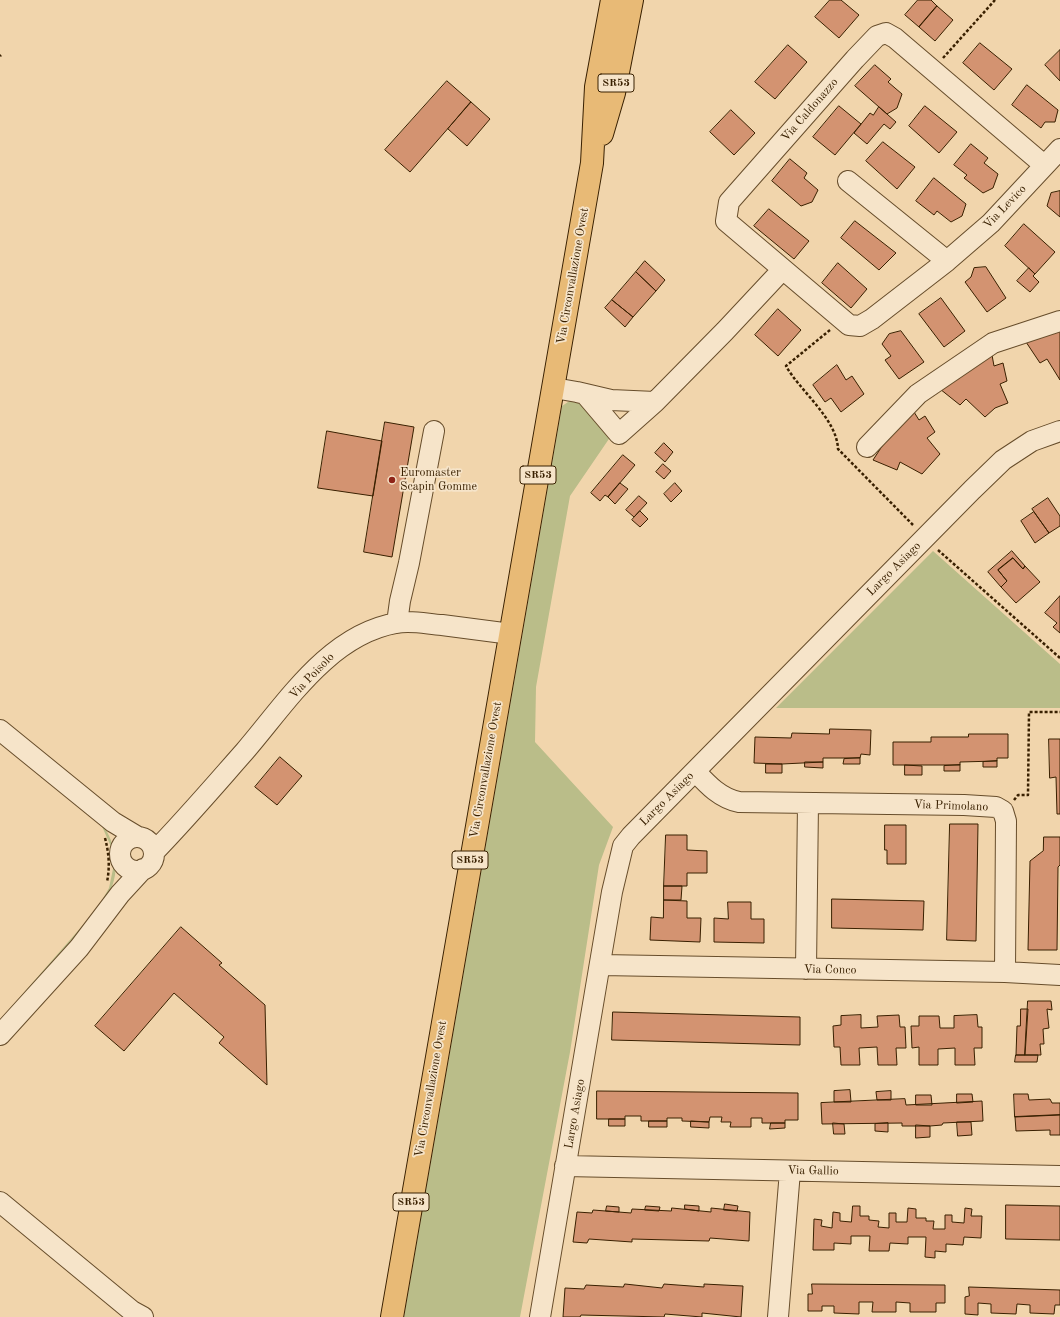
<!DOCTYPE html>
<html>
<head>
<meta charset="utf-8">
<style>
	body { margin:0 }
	canvas { display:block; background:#f1d5ac }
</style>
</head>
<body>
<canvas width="1060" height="1317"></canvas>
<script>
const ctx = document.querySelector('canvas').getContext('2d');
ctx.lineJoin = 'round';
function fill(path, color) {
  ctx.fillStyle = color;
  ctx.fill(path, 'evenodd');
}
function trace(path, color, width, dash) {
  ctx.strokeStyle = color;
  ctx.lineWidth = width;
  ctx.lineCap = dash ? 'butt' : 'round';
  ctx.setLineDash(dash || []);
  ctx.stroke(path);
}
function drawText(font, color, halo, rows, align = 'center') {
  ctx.font = font + ' "Old Standard TT",serif';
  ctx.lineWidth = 3.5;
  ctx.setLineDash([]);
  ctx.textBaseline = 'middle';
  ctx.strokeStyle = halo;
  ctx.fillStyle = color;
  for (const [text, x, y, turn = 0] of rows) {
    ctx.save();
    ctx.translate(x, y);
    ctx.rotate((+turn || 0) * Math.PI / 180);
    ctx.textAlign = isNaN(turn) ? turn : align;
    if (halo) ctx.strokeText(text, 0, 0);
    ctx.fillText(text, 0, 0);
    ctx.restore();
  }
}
const green = new Path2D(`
	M577 396 613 433 570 496 536 687 535 742 613 827 599 865 570 1052 520 1317H404L562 406Z
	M933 551 1060 664V708H776Z
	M97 815C109 833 119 852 115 875 110 906 82 929 63 952 45 973 27 993 9 1014L6 1013 97 909 109 888 113 869 112 849Z`);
const building = new Path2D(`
	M830 0H841L859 15 839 38 815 17Z
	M918 0H931L937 6 919 27 905 15Z
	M937 6 953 20 935 41 919 27Z
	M980 43 1012 69 994 90 963 63Z
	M788 45 807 62 775 99 755 82Z
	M1060 50V81L1045 65Z
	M875 65 891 79 888 82 902 94 897 108 887 114 855 86Z
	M447 81 471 102 410 172 385 150Z
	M1027 85 1058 110 1055 122H1045L1041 128 1012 105Z
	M471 102 490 119 467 146 448 129Z
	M839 106 861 124 835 155 813 137Z
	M925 106 957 132 939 153 909 126Z
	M879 107 896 122 890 129 884 124 867 144 854 133 870 113 873 115Z
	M731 110 755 133 734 155 710 132Z
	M883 142 915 167 897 189 866 161Z
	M971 144 988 158 984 163 998 174 993 188 983 193 964 178 967 175 954 165Z
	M790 159 807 173 804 178 818 190 812 202 801 206 772 181Z
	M934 178 966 204 962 216 951 222 937 211 934 215 916 201Z
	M1060 191V217L1047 206 1051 193Z
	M769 209 809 241 794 259 754 226Z
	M855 221 896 253 879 270 841 238Z
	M1024 224 1055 252 1035 274 1005 246Z
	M645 261 665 280 656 291 636 272Z
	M838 263 867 289 851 308 822 283Z
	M986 267 1006 298 987 312 965 282 971 277 974 268Z
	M1029 268 1035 274 1033 276 1039 282 1030 292 1017 281Z
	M636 272 656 291 633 317 612 300Z
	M941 298 965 331 944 347 919 314Z
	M612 300 633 317 625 327 605 308Z
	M778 309 801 330 778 356 755 335Z
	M1060 329V380L1047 359 1040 363 1026 342Z
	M901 331 924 362 899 379 885 360 891 356 882 344 889 334Z
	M992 355 994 366 1003 363 1007 381 1000 384 1008 403 995 408 985 417 966 399 960 405 940 389Z
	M837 365 846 380 852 376 864 394 841 412 831 398 825 402 813 385Z
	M914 412 919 420 925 416 935 432 927 438 940 454 922 474 900 462 897 470 873 460 894 428Z
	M385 422 414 427 392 557 364 552Z
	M327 431 382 441 373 496 318 488Z
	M664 443 673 452 665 462 655 453Z
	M623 455 635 465 608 497 605 495 600 501 591 493Z
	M663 464 671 471 664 479 656 472Z
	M620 483 628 489 615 504 608 497Z
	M675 483 682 491 671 502 664 494Z
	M639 496 647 503 634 517 626 510Z
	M1048 498 1060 516V526L1049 533 1032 509Z
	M640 511 648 519 640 527 632 520Z
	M1034 512 1049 533 1035 543 1021 521Z
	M1012 551 1025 566 1023 569 1013 558 998 570 1007 581 1001 587 988 572Z
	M1013 558 1023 569 1025 566 1040 582 1016 603 1001 587 1007 581 998 570Z
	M1060 596V633L1053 627 1057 623 1045 613Z
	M830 729 871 730 870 755 861 754 860 758H823V762L782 764 754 763 755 737 791 738 792 733 829 734Z
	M969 734H1008V758H997V761L960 762V765H893V742H931V737H968Z
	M1049 739H1060V814H1057L1056 777 1050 778Z
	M280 757 302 776 277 805 255 787Z
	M860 758V764H843L844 759Z
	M997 761V767H983V762Z
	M805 762H823V768L805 767Z
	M766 764H782V773H766Z
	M905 765 922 766V775H905Z
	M960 765V771H944V766Z
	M950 824H978L976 941 947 940Z
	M885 825H906V864H887V850H885Z
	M666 835H687V850L707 851V873H687V886H664Z
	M1044 837H1060V865L1058 867 1057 950H1028L1030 861 1043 851Z
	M664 886H682L681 900H664Z
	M832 899 924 901 923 930 832 928Z
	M664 900 687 901V918H701L700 942 650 940 651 917 663 918Z
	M728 902H751V919H764V943L714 942V918L728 919Z
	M181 927 222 963 219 965 265 1005 267 1085 219 1043 224 1037 174 993 124 1051 95 1026Z
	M1028 1001H1051L1052 1010 1047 1009 1049 1028 1043 1029 1044 1044H1040L1041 1055H1025Z
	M1021 1009H1028L1025 1055H1016L1017 1026H1020Z
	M613 1012 800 1017V1045L612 1040Z
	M861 1015V1028L878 1027 877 1016 899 1015 900 1027H905L906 1048H896L897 1065H878L877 1047 859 1048 860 1065H841L840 1047H834L833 1026 841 1025V1016Z
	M977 1015 978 1027H982V1048H974L975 1065H955V1048L938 1049V1065H919V1047L912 1048 911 1026H919V1016H939L940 1028H954V1016Z
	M1016 1055H1038L1037 1062H1015Z
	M850 1090 851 1102H834V1091Z
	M597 1091 798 1093V1120H785V1123H762V1118H751V1127H730L731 1122H721L722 1117H710L709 1122 682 1121V1118H667V1121H641V1116H625V1119H597Z
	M891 1091V1100H877L876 1092Z
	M957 1094H972L973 1102 957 1103Z
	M1014 1094H1028L1029 1100 1050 1099 1052 1103H1060V1115L1015 1117Z
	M916 1095H931L932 1105H916Z
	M905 1099 906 1105 982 1101 983 1121 943 1123 942 1125 930 1126H902V1123L822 1124 821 1103Z
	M1060 1115V1135H1050V1130L1016 1131 1015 1117Z
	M609 1119H625V1126H609Z
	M649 1121H667V1127H649Z
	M691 1121 709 1122V1128L691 1127Z
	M957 1122H971L972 1135 958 1136Z
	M771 1123H785V1128L770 1129Z
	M833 1123 844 1124 845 1134H834Z
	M888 1123V1132L875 1131V1124Z
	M916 1125 930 1126V1137L916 1138Z
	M725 1204 738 1206 737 1211 724 1210Z
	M685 1205 699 1206V1211L685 1209Z
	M1006 1205 1060 1206V1240L1006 1239Z
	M607 1206 619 1207V1212L606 1211Z
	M646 1206 660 1207 659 1211 645 1210Z
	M853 1206H860V1216H869V1220L879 1221 878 1227 889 1228V1213H896V1222H907L908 1208 916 1209V1218H926V1221H934L933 1229H945V1215H952V1222L964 1223 965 1208 972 1209 971 1216H982L981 1238 964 1237 963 1245 946 1244V1252L935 1251V1258L925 1257 926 1237H908V1244L890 1243 889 1251H869L870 1236H851V1244L834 1243V1250H813L814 1219 822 1220 821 1226 832 1228 833 1212 840 1213V1221L851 1222Z
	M672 1208 711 1212V1208L750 1212 749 1241 710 1238 709 1241 632 1239V1242L589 1239 587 1243 573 1242 577 1212 592 1213 593 1210 631 1213 632 1209 671 1211Z
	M625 1284 662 1288 664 1284 704 1287V1284L743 1286 741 1317 702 1313V1317L665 1314 664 1317 581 1315 580 1317H563L565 1288 584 1289 586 1285 623 1287Z
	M812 1284 945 1285V1303H936V1312H910V1303L896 1302V1312H872L873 1302H859V1314L834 1313V1306H822V1311H808V1294H812Z
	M969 1287 1060 1290V1305H1055L1054 1314 1030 1313V1305L1017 1304 1016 1314 991 1313V1304L978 1303V1315L965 1314V1297L969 1296Z`);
const path = new Path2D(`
	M0 56 1 55
	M943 58 995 0
	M830 330 786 366C800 391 837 419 838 449L913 525
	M938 550 1060 658
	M1014 800 1018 795H1028L1029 712H1060
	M105 838C109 853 110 867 107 882`);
const minor = new Path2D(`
	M1044 165 895 38 886 33 877 36 855 59 729 202 726 221 849 325 860 326 872 319 947 261 991 223 1060 149
	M848 181 947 261
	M554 388 577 392 611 400 655 402 725 331 783 269
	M585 394 619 434 655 402
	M867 447 918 394 993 343 1060 321
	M397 623 400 601 409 563 434 431
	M0 730 113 822 138 837
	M695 771C708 785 720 798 739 802L964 805 996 807 1003 811 1006 821 1005 972
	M120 854a17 17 0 1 1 34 0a17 17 0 1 1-34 0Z
	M154 852C186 819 215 785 245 751 287 702 329 635 396 623 411 620 427 624 442 625 465 628 488 631 511 634
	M601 965 1005 972 1060 975
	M806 969 808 803
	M0 1035 79 948 120 894 143 869
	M565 1166 1060 1176
	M0 1202 132 1311 143 1317
	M540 1317 612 892 623 846 631 836 972 490 1003 460 1032 441 1060 431
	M778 1317 790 1171`);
const major = new Path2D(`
	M602 134 614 93 632 0
	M392 1317 592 163 596 87 612 0`);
const markers = [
	[392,480,4,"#8f2418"]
];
const shields = [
	[616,83,36],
	[538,475,36],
	[470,860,36],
	[411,1202,36]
];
const shieldNames = [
	["SR53",616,83],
	["SR53",538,475],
	["SR53",470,860],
	["SR53",411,1202]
];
const streetNames = [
	["Via Caldonazzo",810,110,-49],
	["Via Levico",1005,207,-46],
	["Via Circonvallazione Ovest",573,276,-80],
	["Largo Asiago",894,569,-45],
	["Via Poisolo",312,676,-46],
	["Via Circonvallazione Ovest",486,770,-80],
	["Largo Asiago",667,799,-45],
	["Via Primolano",951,806,2],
	["Via Conco",830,970,1],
	["Via Circonvallazione Ovest",431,1089,-80],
	["Largo Asiago",575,1114,-80],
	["Via Gallio",813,1171,1]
];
const poiNames = [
	["Euromaster",400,473],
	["Scapin Gomme",400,487]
];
fill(green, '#babd89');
fill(building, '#d39371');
trace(building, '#392000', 1);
trace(minor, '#674d2b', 22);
trace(major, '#392000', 24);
trace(path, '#392000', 2.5, [3, 2]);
trace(minor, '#f6e4c9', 20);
trace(major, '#e8ba76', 22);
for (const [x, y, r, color] of markers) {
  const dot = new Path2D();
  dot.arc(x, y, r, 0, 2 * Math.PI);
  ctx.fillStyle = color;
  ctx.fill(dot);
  trace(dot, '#f6e4c9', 1.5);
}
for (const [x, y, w] of shields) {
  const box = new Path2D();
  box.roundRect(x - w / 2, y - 9, w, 18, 3);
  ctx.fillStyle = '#f6e4c9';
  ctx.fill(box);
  trace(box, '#392000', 1);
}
drawText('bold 11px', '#392000', null, shieldNames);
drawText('12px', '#392000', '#f6e4c9', streetNames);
drawText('12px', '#392000', '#f6e4c9', poiNames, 'left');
</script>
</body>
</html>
